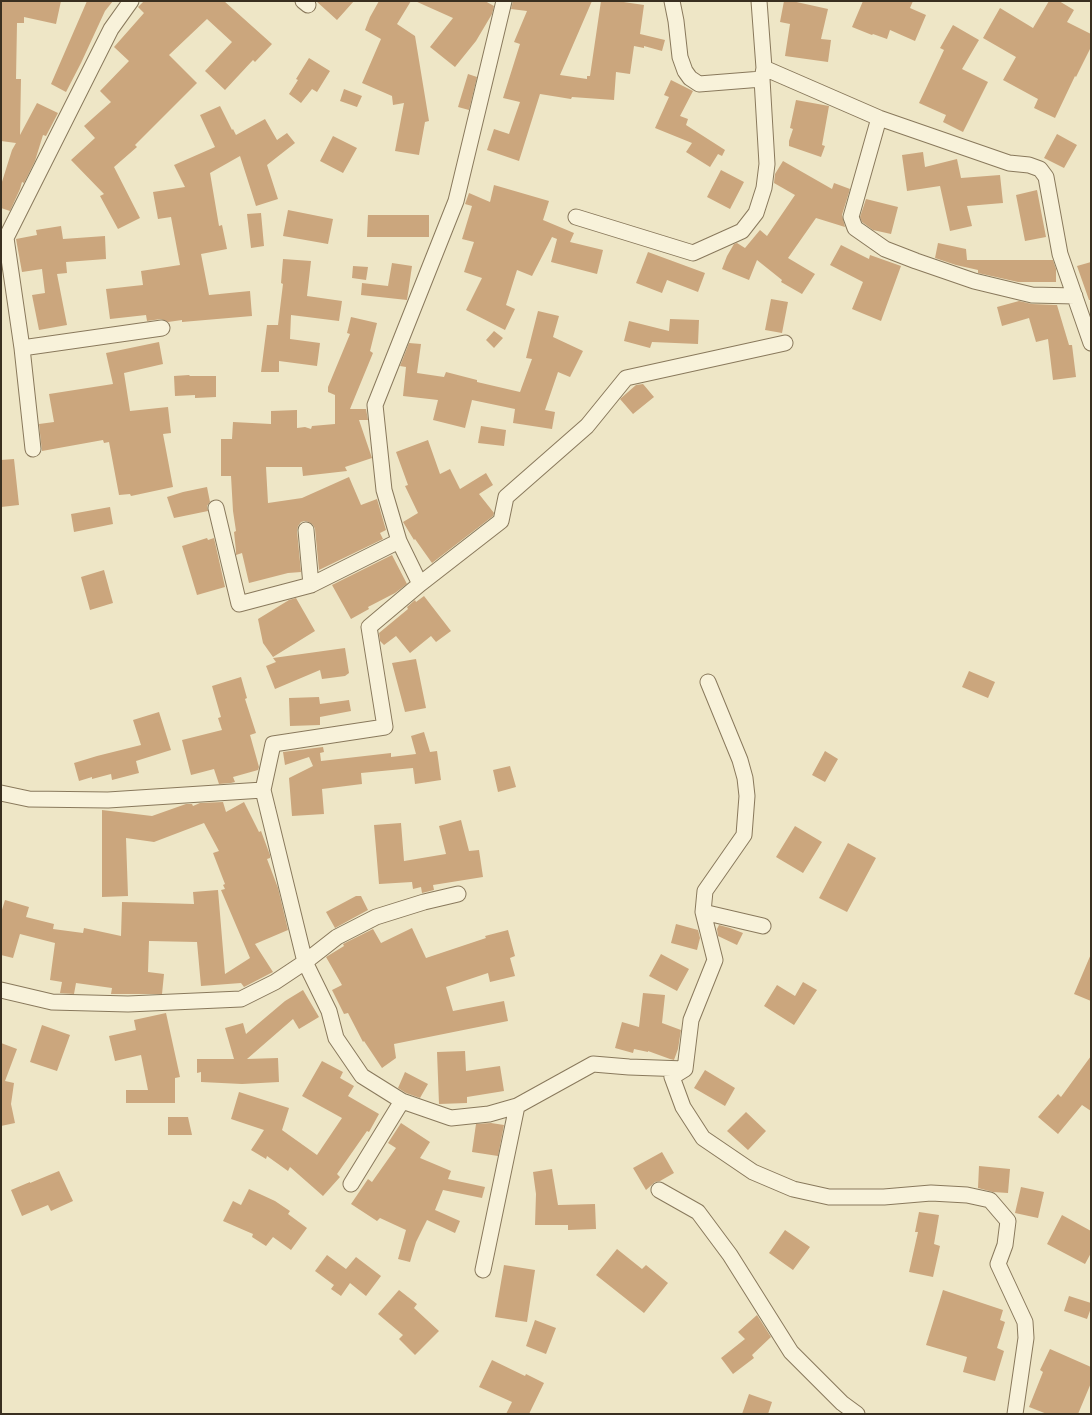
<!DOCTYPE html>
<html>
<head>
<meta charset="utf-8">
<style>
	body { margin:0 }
	#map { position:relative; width:1092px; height:1415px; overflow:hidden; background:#eee6c6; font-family:Lora,serif }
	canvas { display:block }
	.frame { position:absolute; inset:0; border:2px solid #392f20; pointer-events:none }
</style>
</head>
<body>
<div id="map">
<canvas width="1092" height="1415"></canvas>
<div class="frame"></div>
</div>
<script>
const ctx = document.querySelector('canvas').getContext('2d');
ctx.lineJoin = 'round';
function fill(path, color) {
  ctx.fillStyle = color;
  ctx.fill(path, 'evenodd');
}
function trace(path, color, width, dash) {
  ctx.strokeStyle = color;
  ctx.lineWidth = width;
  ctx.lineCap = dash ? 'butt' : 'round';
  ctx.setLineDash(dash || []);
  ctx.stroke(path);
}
const building = new Path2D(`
	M1 1H61L56 24 24 17V23H17L16 79H21L20 135 37 103 58 113 46 136 43 135 35 161 24 183 22 182 20 189 10 211 1 208V185L12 150 16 143 1 141Z
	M87 1H113L105 11 81 63 66 92 51 84Z
	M144 1H224L272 44 255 62 253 60 225 90 205 71 232 42 207 19 169 55 197 83 135 145 137 147 114 167 140 218 118 229 100 196 104 194 71 160 95 138 84 126 111 102 100 91 129 61 114 47 144 13 138 7Z
	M316 1H354L337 20Z
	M379 1H411L397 24 415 36 429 121 425 122 419 155 395 151 404 103 393 105 392 96 362 83 381 39 365 30 370 17Z
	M415 1H485L494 6 492 14 476 41 455 67 430 47 453 18Z
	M513 1H592L560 75 587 79V76H590L601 1H617L644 5 640 34 665 40 662 51 644 46V48L634 46 630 74 616 72 614 100 572 97 571 99 540 94 519 161 487 150 494 129 509 134 520 102 503 98 520 44 514 42 527 11 511 9Z
	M784 1H792L828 9 821 39 831 40 828 62 785 56 790 24 780 22Z
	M863 1H913L910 8 926 15 915 41 890 30 887 39 873 34 872 35 852 27Z
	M1049 1H1059L1074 10 1067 22 1091 34V47L1076 77 1075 76 1055 118 1034 108 1038 99 1003 80 1016 57 983 38 1000 8 1033 28Z
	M953 25 979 40 962 69 988 82 963 132 943 122 946 115 919 103 944 50 940 48Z
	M309 58 330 71 317 92 312 89 301 103 289 94 298 80 296 79Z
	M468 74 477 77 469 110 458 107Z
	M671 80 693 91 680 116 688 119 686 125 725 150 722 156 718 154 710 167 686 152 692 143 655 128 669 97 664 95Z
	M344 89 362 96 357 107 340 101Z
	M796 100 829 106 822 145 825 146 821 157 789 146V141L793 129 790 128Z
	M220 106 232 130 233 129 236 135 265 119 277 140 287 133 295 143 267 165 278 199 256 206 240 156 210 173 219 226 222 225 227 249 201 254 209 295 250 291 252 316 182 322V320L168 322 161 319 147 321 146 315 110 319 106 289 143 285 141 271 180 265 171 217 158 219 153 192 185 187 174 165 215 147 200 115Z
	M1057 134 1077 145 1064 168 1044 158Z
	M333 136 357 148 343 173 320 161Z
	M923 152 925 167 957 159 961 178 1000 175 1003 203 967 206 972 226 950 231 940 186 907 191 902 155Z
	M783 161 832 189 834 183 850 189 842 215 845 227 816 218 788 258 815 274 802 294 781 282 782 280 757 260 749 280 722 269 727 256 734 244 737 243 745 248 760 230 767 236 795 195 774 183 775 174Z
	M721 170 744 182 730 209 707 197Z
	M494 185 549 201 543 220 574 233 570 242 603 250 597 274 551 262 557 239 552 237 532 276 517 270 506 305 515 309 505 330 466 310 482 278 464 272 474 242 462 239 472 206 465 204 469 193 490 202Z
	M1037 190 1046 237 1025 241 1016 195Z
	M866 199 898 207 891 234 873 230 862 222 860 217Z
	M288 210 333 219 328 244 283 236Z
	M261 213 264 246 251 248 247 214Z
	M368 215H429V237H367Z
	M61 226 63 239 105 236 106 259 66 262 67 273 57 274 67 325 39 330 32 295 45 293 42 269 22 272 16 239 37 235 36 230Z
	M938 243 966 249 967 260H1053L1056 269V282H1018L978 273V270L956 265 935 258Z
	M841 245 869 259 870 255 901 266 881 321 852 309 863 282 830 265Z
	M648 252 705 273 698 292 667 280 662 293 636 283Z
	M283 259 311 261 307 296 342 301 339 321 291 315 290 339 320 343 317 366 279 361V372H261L267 325H278L283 284 281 283Z
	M1091 262V300H1089L1077 266Z
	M392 263 412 266 407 300 361 295 362 283 388 286Z
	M353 266 368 267 366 280 352 278Z
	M771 299 788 302 782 333 765 330Z
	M1019 301 1032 304 1057 305 1069 345H1072L1076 377 1053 380 1048 339 1036 342 1029 318 1002 326 997 307Z
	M538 311 559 316 553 337 583 351 570 377 558 372 545 410 555 412 552 429 513 423 515 409 472 400 465 428 433 420 438 400 403 396 406 367 400 366 409 343 421 344 417 373 444 377 446 372 477 380V382L520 392 532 359 526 358Z
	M351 317 377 323 370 351 373 353 350 409H366L368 420H359L372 458 345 467 347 471 303 476 302 467H266L268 503 302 498 349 477 361 505 377 499 386 530 380 533 383 539 319 570 315 529 313 525 309 522 305 521 301 522 298 526 297 531 301 572 288 573 249 583 242 553 236 555V551L234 532 236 531 233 511 231 476H221V439H232L233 422 271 424V411L297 410V428L305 427 311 429 312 426 335 424V395L328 392V387L350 334 347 333Z
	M670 319 699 320 698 344 652 342 650 348 624 341 629 321 669 331Z
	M494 331 503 338 494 348 486 340Z
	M159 342 163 364 124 373 130 411 168 407 171 433 163 434 173 487 131 496 130 494 119 495 109 442 104 443 103 440 42 451 39 424 54 422 49 394 113 384 106 353Z
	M189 375 190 376H216V397L195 398V395L175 396 174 376Z
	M643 384 654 397 633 414 620 399 636 385Z
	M481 426 506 430 504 446 478 443Z
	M428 440 440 474 450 469 460 489 486 473 493 485 479 494 494 513 493 516 432 563 415 539 414 540 403 522 418 513 405 486 408 485 396 452Z
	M14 459 19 505 1 507V460Z
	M207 487 210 502 207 506 208 511 174 518 167 497 183 492Z
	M110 507 113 524 74 532 71 514Z
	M207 538 208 540 214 538 225 587 197 595 182 546Z
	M392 555 407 584 395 593 368 607 369 609 351 619 332 585Z
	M104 570 113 603 90 610 81 577Z
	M424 596 451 631 436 642 431 636 410 653 396 636 384 645 380 641 379 633 408 609 407 607 415 600 416 602Z
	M296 598 315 631 273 657 263 643 258 619 289 600Z
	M345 648 349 673 345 676 322 679 320 670 275 689 266 666 276 662 273 658Z
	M416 659 426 708 405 712 392 663Z
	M969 671 995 682 988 698 962 687Z
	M241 677 247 698 245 699 256 733 250 735 259 767 258 770 233 777 235 782 231 783 219 784 214 769 191 775 182 740 222 730 218 718 221 717 212 686Z
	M319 697 320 704 349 700 351 711 320 717V725L290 726 289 698Z
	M159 712 171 750 136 761 139 773 112 780 111 774 92 779V777L79 781 74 763 97 756 141 745 133 720Z
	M424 732 430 752 437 751 441 780 415 784 413 768 361 773 362 784 322 789 324 814 292 816 289 778 313 766 309 757 285 765 283 752 323 747 324 752 320 753 321 761 391 753V757L416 754 411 736Z
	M825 751 838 759 825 782 812 775Z
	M510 766 516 787 498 792 493 770Z
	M223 802 226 812 244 802 259 832 261 831 270 855V858L267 859 278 888 288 930 255 944 273 972 244 987 241 983 201 986 197 942 149 941 148 972 164 974 162 994H111L112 988 76 983 74 994 60 993 62 982 50 980 55 943 20 934 13 958 1 955V913L5 900 29 907 26 917 54 924 53 929 83 933 84 928 121 936 122 902 194 904 193 892 218 890 225 974 250 958 221 890 225 889 223 885 225 884 213 853 219 851 204 823 154 842 126 838 128 896 102 897V810L152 816 186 804H192L193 806 200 803Z
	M461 820 469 851 479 850 483 877 433 885 434 890 422 893 421 887 413 889 412 882 379 884 374 825 401 823 404 861 446 854 439 826Z
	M795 826 822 842 803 873 776 857Z
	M848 843 876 858 847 912 819 898Z
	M356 896H361L368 910 335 928 326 912Z
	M676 924 698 930 700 938 697 950 671 943Z
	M719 925 730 928 743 933 737 945 718 936 717 929Z
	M412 928 426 958 486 938 485 936 508 930 515 956 510 958 515 976 490 982 488 973 446 987 453 1011 504 1001 508 1021 394 1044 396 1058 382 1068 364 1041 363 1042 348 1013 344 1014 332 990 342 985 326 957 344 946 343 944 373 929 381 943Z
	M661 954 689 969 677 991 649 976Z
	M1091 954V1001L1074 994Z
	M803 982 817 990 794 1025 764 1006 777 985 795 996Z
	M303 990 319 1017 299 1029 293 1019 247 1059 278 1058 279 1082 242 1084 201 1082V1072L197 1073V1059H234L225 1028 243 1023 246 1034 285 1001Z
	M643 993 665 995 662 1023 681 1030 678 1049 674 1060 670 1059 648 1051V1052L634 1049 633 1053 615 1048 622 1022 639 1027Z
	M166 1013 180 1077 175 1078V1103H126V1090H148L141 1055 115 1061 109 1036 136 1030 134 1020Z
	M42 1025 70 1035 57 1071 30 1062Z
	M1 1043 17 1049 5 1081 14 1083 11 1104 15 1123 1 1126Z
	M465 1051 466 1071 500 1066 504 1091 467 1097V1103L439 1104 437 1052Z
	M1091 1056V1111L1082 1105 1058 1134 1038 1117 1058 1094 1061 1097Z
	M322 1061 343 1072 340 1078 354 1086 348 1096 379 1114 369 1132 367 1131 337 1174 340 1177 323 1196 290 1167 288 1171 267 1156 266 1159 251 1150 264 1130 231 1119 239 1092 289 1108 282 1130 317 1155 342 1118 302 1096Z
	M705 1070 735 1088 725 1106 694 1088Z
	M405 1072 428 1084 420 1098 406 1093 398 1088Z
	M746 1112 766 1131 748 1150 727 1131Z
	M168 1117H188L192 1135H168Z
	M401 1123 430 1142 420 1158 451 1171 448 1179 485 1187 482 1198 443 1190 435 1210 460 1221 455 1233 427 1220 416 1242 410 1262 398 1259 406 1230 380 1218 377 1221 351 1204 368 1179 372 1182 396 1148 388 1143Z
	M491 1123 504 1125 498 1156 472 1152 476 1124Z
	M662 1152 674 1173 660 1181 655 1182 646 1190 633 1168Z
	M979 1166 1010 1169 1008 1193 993 1192 978 1188Z
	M552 1169 558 1205 595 1204 596 1229 568 1230V1225H535L536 1194 533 1172Z
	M59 1171 73 1201 51 1211 48 1205 22 1216 11 1190 30 1182V1183Z
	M1021 1187 1044 1192 1038 1218 1015 1213Z
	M249 1189 275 1201 290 1211 288 1214 307 1228 291 1250 273 1237 266 1246 252 1237 253 1234 223 1221 233 1201 241 1205Z
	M919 1212 939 1215 934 1244 940 1246 933 1277 909 1272 918 1232H915Z
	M1062 1215 1091 1231V1253L1085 1264 1047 1244Z
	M785 1230 810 1247 793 1270 769 1253Z
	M617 1249 642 1269 646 1265 668 1283 644 1313 596 1275Z
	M327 1255 346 1269 356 1257 381 1276 366 1296 350 1283 341 1296 331 1289 334 1285 315 1271Z
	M504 1265 535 1270 527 1322 495 1317Z
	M399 1290 417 1304 414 1308 439 1331 415 1355 399 1339 403 1335 378 1314Z
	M943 1290 1003 1310 1000 1320 1005 1322 997 1348 1004 1351 995 1381 963 1372 967 1357 926 1345Z
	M1069 1296 1091 1303V1308L1087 1319 1064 1311Z
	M757 1315 771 1337 752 1355 754 1358 733 1374 721 1358 745 1339 738 1332Z
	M535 1320 556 1328 546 1354 526 1346Z
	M1050 1349 1091 1367V1383L1078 1414H1047L1029 1407 1043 1372 1040 1370Z
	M492 1360 525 1376 526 1374 544 1383 529 1414H506L512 1402 479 1387Z
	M749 1394 772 1402 768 1414H742Z`);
const street = new Path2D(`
	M303 1 308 5
	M672 1 676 21 680 57 685 71 690 78 699 84 762 79
	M764 68 879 118 1009 163 1029 165 1040 169 1046 177 1060 254 1091 343
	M879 118 851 217 855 228 885 249 916 261 974 281 1032 295 1075 296
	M576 217 693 253 742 231 756 213 764 188 767 164 762 79 764 68 759 1
	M6 238 22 348 33 449
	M1 242 6 238 111 29 131 1
	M22 348 162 328
	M216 508 239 604 311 585 399 541
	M306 530 311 585
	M420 584 399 541 384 490 375 405 456 201 504 1
	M1 793 29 799 108 800 263 790
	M703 912 705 891 744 835 747 796 745 778 740 760 708 682
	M763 926 703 912 715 960 691 1020 685 1069 672 1077 683 1107 703 1138 753 1172 793 1189 829 1197H884L931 1193 967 1195 990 1200 1008 1221 1005 1245 998 1264 1025 1322 1026 1338 1015 1414
	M1 990 52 1002 128 1004 241 999 275 982 305 962 337 937 376 917 424 902 458 894
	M402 1101 362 1076 336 1038 329 1011 305 962 263 790 273 744 385 727 369 627 420 584 501 521 506 497 587 426 626 378 785 343
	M351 1184 402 1101 451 1118 489 1114 517 1106
	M659 1190 698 1212 730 1255 791 1352 842 1403 857 1414
	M483 1270 517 1106 593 1064 629 1067 685 1069`);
fill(building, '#cba67d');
trace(street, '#89795c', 17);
trace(street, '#f8f2da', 15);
</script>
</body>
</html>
